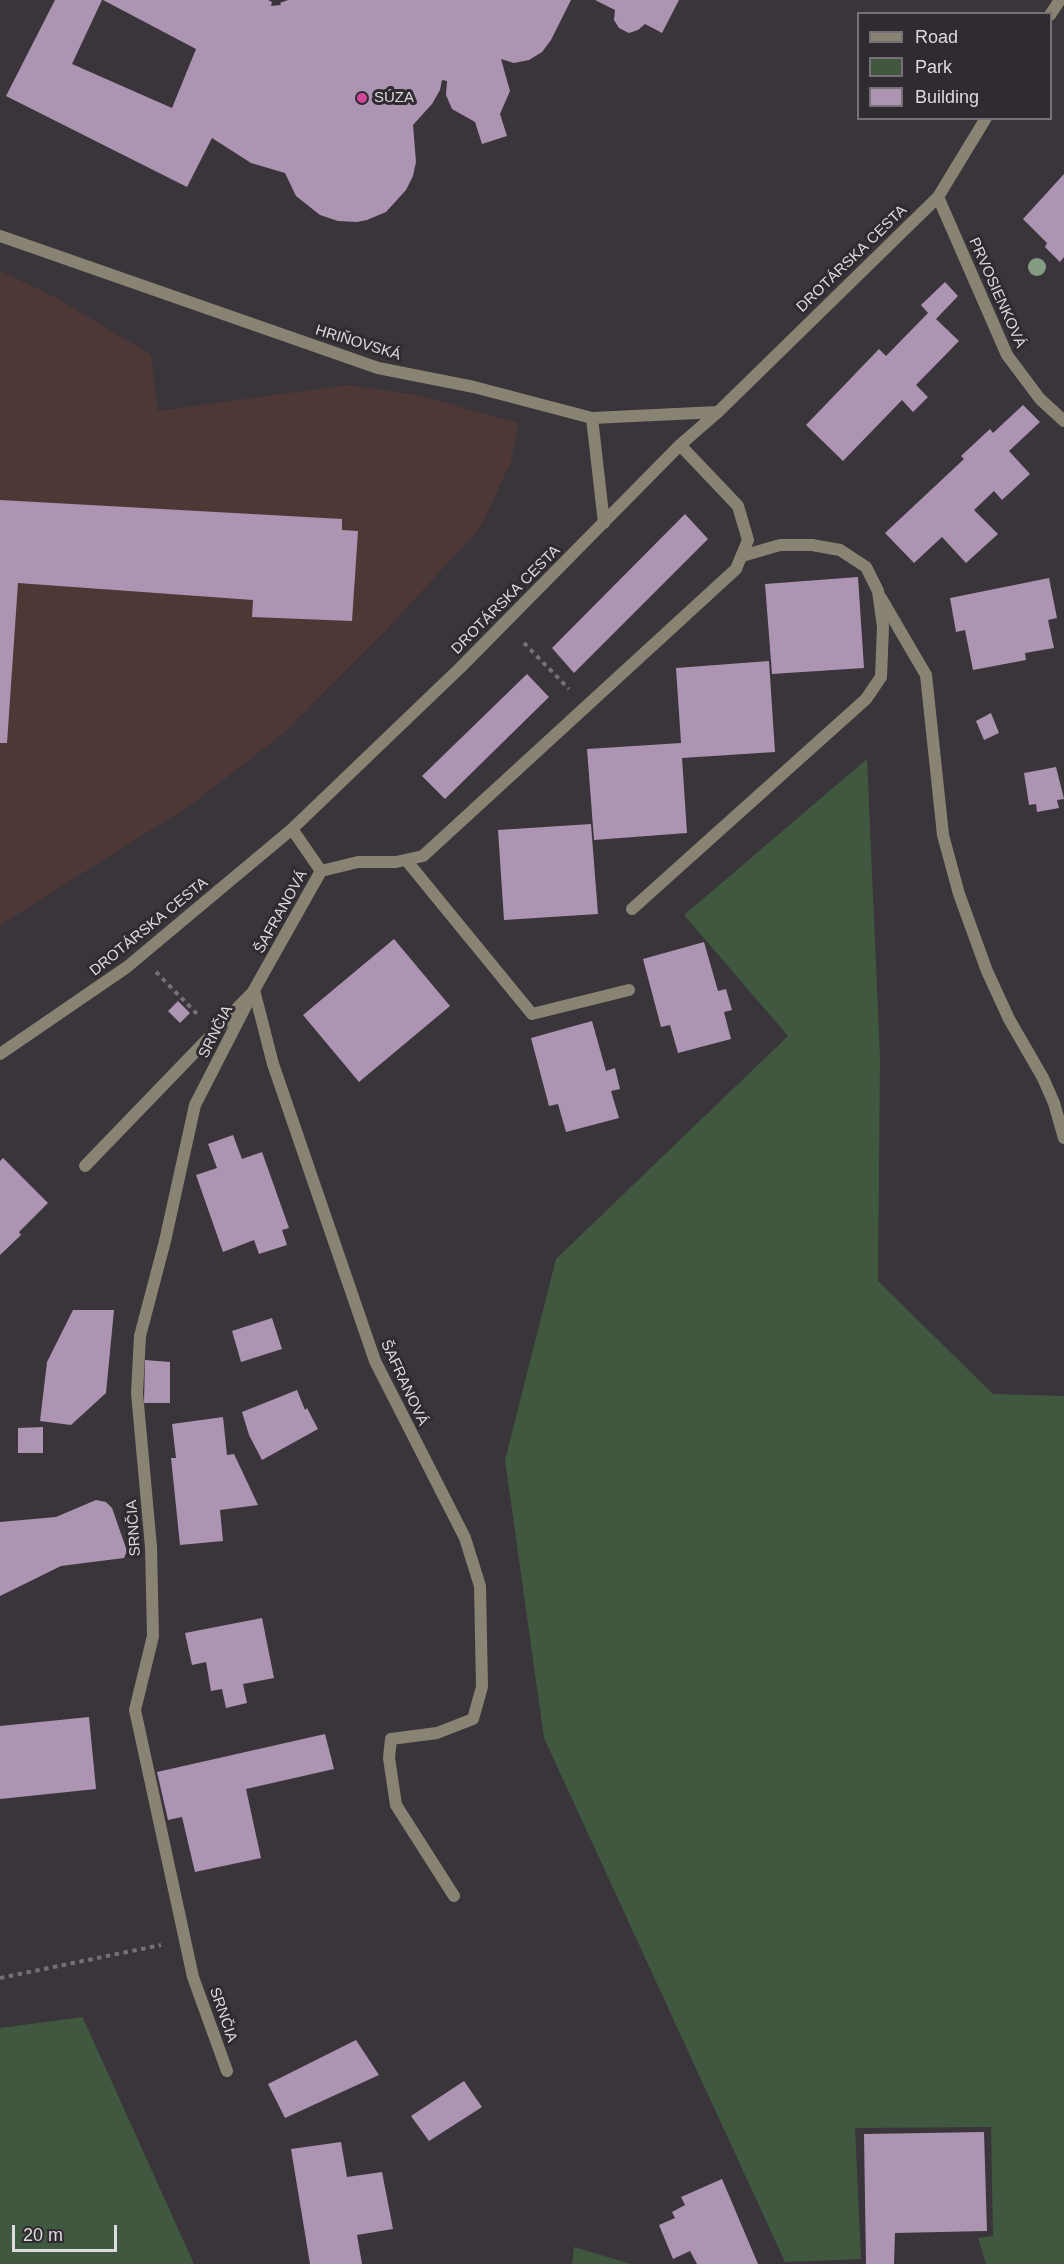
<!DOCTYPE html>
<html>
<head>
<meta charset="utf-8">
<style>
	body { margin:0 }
	#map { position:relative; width:1064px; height:2264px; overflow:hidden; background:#39353a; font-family:Arial,sans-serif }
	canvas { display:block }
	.legend { position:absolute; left:857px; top:12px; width:195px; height:108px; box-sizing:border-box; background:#2f2b30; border:2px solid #757176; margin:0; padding:8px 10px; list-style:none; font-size:18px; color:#dedbde }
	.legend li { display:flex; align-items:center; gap:12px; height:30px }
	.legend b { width:30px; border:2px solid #757176 }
	.scale { position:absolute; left:12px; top:2225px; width:105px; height:27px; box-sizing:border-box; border:3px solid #dedbde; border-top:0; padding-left:8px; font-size:18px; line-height:21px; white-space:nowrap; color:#dedbde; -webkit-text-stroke:4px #2f2b30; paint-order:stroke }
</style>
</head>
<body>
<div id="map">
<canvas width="1064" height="2264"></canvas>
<ul class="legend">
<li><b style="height:8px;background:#898374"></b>Road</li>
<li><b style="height:16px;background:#40583f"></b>Park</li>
<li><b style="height:16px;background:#ad94b2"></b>Building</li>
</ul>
<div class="scale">20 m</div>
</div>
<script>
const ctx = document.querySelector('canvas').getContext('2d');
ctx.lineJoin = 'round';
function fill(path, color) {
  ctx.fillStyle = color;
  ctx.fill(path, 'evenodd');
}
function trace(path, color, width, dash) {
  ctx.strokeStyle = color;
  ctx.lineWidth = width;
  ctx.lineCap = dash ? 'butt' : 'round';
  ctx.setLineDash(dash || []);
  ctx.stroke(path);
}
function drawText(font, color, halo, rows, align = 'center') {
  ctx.font = font + ' Arial,sans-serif';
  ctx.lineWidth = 6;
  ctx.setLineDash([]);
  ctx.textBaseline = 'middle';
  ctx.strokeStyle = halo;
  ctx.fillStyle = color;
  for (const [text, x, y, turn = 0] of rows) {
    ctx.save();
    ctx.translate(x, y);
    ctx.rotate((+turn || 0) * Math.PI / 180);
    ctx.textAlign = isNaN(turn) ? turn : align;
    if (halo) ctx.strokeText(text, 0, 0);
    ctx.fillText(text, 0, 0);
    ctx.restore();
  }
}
const education = new Path2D(`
	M0 271 55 297 151 355 158 411 347 385 417 395 518 423 511 462 480 528 388 628 284 733 189 806 0 925Z`);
const green = new Path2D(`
	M867 759 880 1056 878 1281 993 1394 1064 1396V2264H986L978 2238 993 2236 991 2127 855 2128 861 2259 785 2262 544 1738 505 1460 556 1259 788 1036 684 915Z
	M83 2017V2018L194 2264H0V2028Z
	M574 2247 631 2264H572Z`);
const building = new Path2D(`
	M55 0H102L72 64 172 108 196 49 103 0H268L272 2 271 6 281 5 280 3 288 0H571L551 40 542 52 529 60 514 63 501 59 510 91 500 114 507 136 482 144 475 122 452 109 446 95 447 81 442 80 440 90 432 104 413 125 416 162 413 176 406 190 386 212 367 220 357 222 338 221 320 215 296 196 285 173 251 163 212 138 187 187 6 96Z
	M595 0H679L662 33 645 24 638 30 629 33 619 28 614 20 615 10Z
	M1064 174V257L1060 262 1045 247 1047 243 1023 219Z
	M945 282 958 296 936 319 959 341 916 385 928 397 913 412 902 400 843 461 806 425 879 349 886 356 928 313 921 305Z
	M1023 405 1040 422 1009 451 1030 474 1002 500 994 491 974 510 998 534 966 563 942 537 914 563 885 533 964 459 961 456 990 429 993 433Z
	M0 500 342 519V530L358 531 352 621 252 617 253 600 18 583 7 743H0Z
	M685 514 708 539 574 673 552 648Z
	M858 577 864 668 772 674 765 584Z
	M1049 578 1057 618 1048 620 1054 648 1025 653 1026 660 973 670 965 630 956 632 950 598Z
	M769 661 775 752 682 758 687 833 594 840 587 749 681 743 676 668Z
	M527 674 549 697 445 799 422 776Z
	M991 713 999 733 984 740 976 721Z
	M1056 767 1064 799 1057 800 1059 808 1037 812 1036 804 1029 805 1024 773Z
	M591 824 598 914 504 920 498 830Z
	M394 939 450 1006 359 1082 303 1015Z
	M704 942 718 991 726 989 732 1010 724 1012 731 1039 678 1053 670 1025 661 1027 643 959Z
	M178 1001 190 1013 180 1023 168 1011Z
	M592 1021 606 1071 615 1068 620 1089 611 1091 619 1118 566 1132 558 1104 549 1106 531 1038Z
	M233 1135 242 1159 262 1152 289 1228 282 1230 287 1245 259 1254 254 1240 223 1252 196 1175 217 1168 208 1144Z
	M3 1158 48 1203 19 1232 21 1235 0 1255V1161Z
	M73 1310H114L106 1393 71 1425 40 1421 47 1362Z
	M272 1318 282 1349 241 1362 232 1331Z
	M145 1360 170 1362V1403H144Z
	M297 1390 305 1410 307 1408 318 1429 262 1460 249 1435 242 1412Z
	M223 1417 227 1455 234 1454 258 1505 220 1510 223 1541 180 1545 171 1458H176L172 1424Z
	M43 1427V1453H18V1428Z
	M96 1500 106 1502 112 1508 127 1551 124 1558 61 1566 0 1596V1522L56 1517Z
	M262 1618 274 1678 243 1684 247 1703 226 1708 222 1689 211 1691 206 1662 192 1665 185 1633Z
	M89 1717 96 1789 0 1799V1726Z
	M325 1734 334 1769 246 1789 261 1858 195 1872 182 1817 168 1820 157 1772Z
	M356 2040 379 2075 285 2118 268 2084Z
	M464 2081 482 2107 429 2141 411 2116Z
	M984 2132 987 2231 895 2233 894 2264H866L864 2134Z
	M341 2142 347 2177 382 2172 393 2229 357 2235 362 2264H310L291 2149Z
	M722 2179 758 2264H697L690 2251 673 2259 659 2225 675 2218 672 2212 685 2205 681 2197Z`);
const path = new Path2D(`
	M524 643 569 689
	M156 972 199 1016
	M0 1978 161 1945`);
const service = new Path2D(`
	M881 598 926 675 943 835 959 894 987 971 1009 1019 1043 1078 1054 1103 1064 1138
	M406 860 532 1014 629 990
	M321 871 358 862H396L423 856 736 569 748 540 738 506 680 445
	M632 909 866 699 881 677 883 627 878 591 866 567 840 550 812 545H780L742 556
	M85 1166 251 994`);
const minor = new Path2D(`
	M1050 15 1060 0
	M938 197 1007 355 1040 399 1064 421
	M0 236 378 368 474 387 592 418 718 412
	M592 418 604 523
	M254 990 273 1064 375 1361 465 1538 480 1586 482 1687 473 1719 437 1733 391 1739 389 1758 396 1805 454 1896
	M0 1054 127 967 292 829 461 667 680 445 718 412 938 197 986 118
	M227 2071 193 1977 135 1710 153 1636 151 1547 137 1393 140 1336 165 1241 195 1105 254 990 321 871 292 829`);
const trees = [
	[1037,267]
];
const markers = [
	[362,98,6,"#d1479c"]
];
const poiNames = [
	["SÚZA",374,98]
];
const streetNames = [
	["DROTÁRSKA CESTA",852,259,-44],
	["PRVOSIENKOVÁ",997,293,66],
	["HRIŇOVSKÁ",358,343,17],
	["DROTÁRSKA CESTA",506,600,-45],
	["ŠAFRANOVÁ",281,912,-61],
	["DROTÁRSKA CESTA",149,927,-39],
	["SRNČIA",216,1032,-63],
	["ŠAFRANOVÁ",404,1383,65],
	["SRNČIA",134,1528,-94],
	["SRNČIA",223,2015,71]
];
fill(education, '#4d3836');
fill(green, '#40583f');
fill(building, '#ad94b2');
trace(path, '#747074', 4, [4.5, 4.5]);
trace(service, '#898374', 12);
trace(minor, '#898374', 12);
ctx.fillStyle = '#849c83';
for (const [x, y] of trees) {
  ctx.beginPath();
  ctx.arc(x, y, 9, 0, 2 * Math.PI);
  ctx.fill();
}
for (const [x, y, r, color] of markers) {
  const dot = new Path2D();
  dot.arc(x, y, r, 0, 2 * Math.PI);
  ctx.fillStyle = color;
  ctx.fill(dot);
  trace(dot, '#2f2b30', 2);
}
drawText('15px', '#dedbde', '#2f2b30', poiNames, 'left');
drawText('15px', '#dedbde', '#2f2b30', streetNames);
</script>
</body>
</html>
